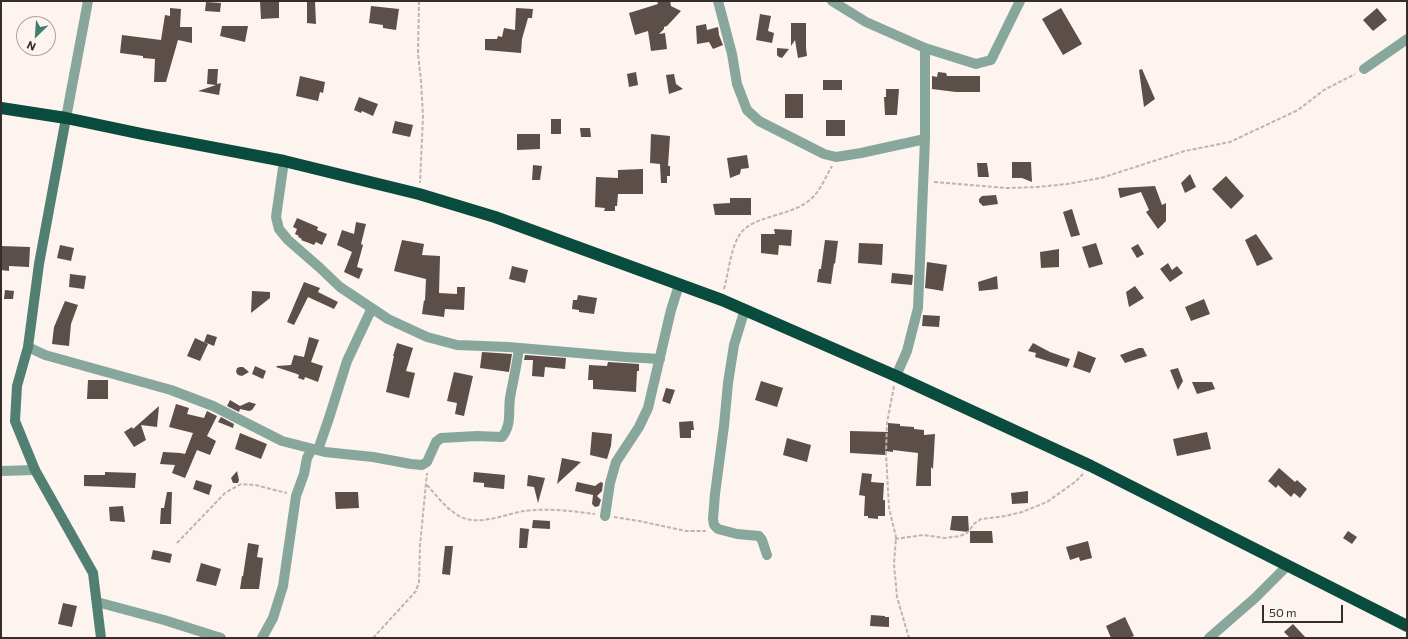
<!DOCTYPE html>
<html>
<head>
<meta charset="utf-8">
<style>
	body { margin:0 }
	#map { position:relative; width:1408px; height:639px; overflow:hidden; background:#fdf3ef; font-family:Commissioner,sans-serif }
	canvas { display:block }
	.frame { position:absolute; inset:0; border:2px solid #332d2b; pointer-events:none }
	.north { position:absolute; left:16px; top:16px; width:40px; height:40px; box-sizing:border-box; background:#fdf3ef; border:1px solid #aca4a1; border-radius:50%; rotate:205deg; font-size:11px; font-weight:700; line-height:16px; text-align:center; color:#332d2b }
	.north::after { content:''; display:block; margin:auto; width:14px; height:18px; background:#3f7f6e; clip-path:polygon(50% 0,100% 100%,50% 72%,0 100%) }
	.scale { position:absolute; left:1262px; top:605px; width:81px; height:18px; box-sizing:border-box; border:2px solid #332d2b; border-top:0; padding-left:5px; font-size:12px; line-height:14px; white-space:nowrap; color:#332d2b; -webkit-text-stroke:3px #fdf3ef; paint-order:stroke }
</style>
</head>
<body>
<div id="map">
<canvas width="1408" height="639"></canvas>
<div class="frame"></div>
<div class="north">N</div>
<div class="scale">50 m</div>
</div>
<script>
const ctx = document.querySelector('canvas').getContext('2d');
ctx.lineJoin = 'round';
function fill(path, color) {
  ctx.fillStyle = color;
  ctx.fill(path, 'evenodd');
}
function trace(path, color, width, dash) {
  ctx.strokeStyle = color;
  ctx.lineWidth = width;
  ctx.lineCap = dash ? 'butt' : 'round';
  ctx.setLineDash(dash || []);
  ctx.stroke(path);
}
const building = new Path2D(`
	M260 1H279V18L261 19Z
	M307 1H315L316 24 307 23Z
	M657 1H670L671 6 681 11 667 26 664 27V29L659 34 665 33 667 49 651 51 648 31 635 35 629 13 658 4Z
	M206 2 221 3 220 12 205 11Z
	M371 6 399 9 396 30 383 28V25L369 23Z
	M170 8 181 9 180 27H192V43L178 40 166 82H154L155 59 143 58V56L120 53 122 35 161 40 165 15 170 16Z
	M516 8 533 9 532 18H528L522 39 521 53 485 50V39H497L498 36 502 37 504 28 515 30Z
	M1061 8 1082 44 1063 55 1042 19Z
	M1377 8 1387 20 1373 31 1363 20Z
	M760 14 771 16 768 31 774 33 772 43 756 40Z
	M791 23H806V48L807 56 798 58 795 40 791 46Z
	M706 24 707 30 718 27 719 35 723 45 713 49 709 42 697 44 696 26Z
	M222 26H248L245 42 220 36Z
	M777 48 789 49 782 58 779 57 777 55Z
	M208 69H218L217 84 221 83 219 95 198 91 216 85 207 84Z
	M1142 69 1155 99 1144 107 1139 70Z
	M636 72 638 85 629 87 627 74Z
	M938 72 946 73 947 76H980V92H956L932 89V76L937 77Z
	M674 74 676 84 683 89 669 94 666 75Z
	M300 76 325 82 323 93 320 92 318 101 296 96Z
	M823 80H842V90H823Z
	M886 89H899L897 115H885L884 97H886Z
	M785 94H803V118H785Z
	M359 97 378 104 373 116 362 111 361 113 354 110Z
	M551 119H561V134H551Z
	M826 120H845V136H826Z
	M395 121 413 125 410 137 392 133Z
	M580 128H590L591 137H581Z
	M517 134H540V149L517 150Z
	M651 134 670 136 668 166H670V176H667V183H661L660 164 650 163Z
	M747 155 749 168 741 169 740 174 730 178 727 158Z
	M1012 162H1031L1032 182 1022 178H1012Z
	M977 163H987L989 177H978Z
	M533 165 542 166 540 180H532Z
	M643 169V194H618L617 206H615V211H604L605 208 595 207 596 177 618 178V170Z
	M1190 174 1196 187 1185 193 1181 183Z
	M1226 176 1244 196 1231 209 1212 189Z
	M1155 186 1162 205 1166 203V221L1158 229 1146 212 1149 210 1141 192 1120 198 1118 188Z
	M996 195 998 204 983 206 979 202V199L982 196Z
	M730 198H751V215H715L713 204 730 203Z
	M1072 209 1080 235 1071 237 1063 212Z
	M297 218 318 227 317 230 327 234 322 245 316 242 314 245 309 243 301 240 302 239 298 237 299 236 295 234 297 229 293 227Z
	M356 222 366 224 361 244 363 245 357 267 363 269 359 279 344 272 352 252 337 245 342 230 354 234Z
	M774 229 792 230 791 246 779 245 778 255 761 253V234H775Z
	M1256 234 1273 259 1257 266 1245 240Z
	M402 240 424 244 422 255 440 256 439 293 457 294V287H465L464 310 445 309 444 317 422 314 424 300 425 301 426 279 394 271Z
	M825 240 838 241 835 264 834 263 831 284 817 282 819 269H821Z
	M859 243 883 244 882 265 858 263Z
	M1096 243 1103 264 1089 268 1082 247Z
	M1138 244 1144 254 1137 258 1131 248Z
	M60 245 74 248 71 261 57 258Z
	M1 246 30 247 29 267 9 266V271L1 270Z
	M1059 249V267L1041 268 1040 252Z
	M927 262 947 265 943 291 925 288Z
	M1168 263 1172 270 1177 266 1183 273 1170 282 1160 269Z
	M512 266 528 270 525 283 509 279Z
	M892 273 913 275 912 285 891 283Z
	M70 274 86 276 84 289 69 287Z
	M997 276 998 289 979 291 978 282Z
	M304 282 320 288 318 292 338 302 334 309 308 297 294 325 287 322Z
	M1135 286 1144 298 1129 307 1126 292Z
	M5 290 14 291 13 299H4Z
	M252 291 270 292V298L251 313Z
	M578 295 597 298 594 314 579 312V310L572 309 573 300H577Z
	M1204 299 1210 314 1191 321 1185 307Z
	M65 301 78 305 71 324 69 346 52 344 54 327Z
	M923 315 940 316 939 327 922 326Z
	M207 334 217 337 214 346 204 342Z
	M309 337 319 340 311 362 323 366 318 382 305 377 304 380 298 378 299 375 297 374 276 367 277 366 291 365 294 355 304 357Z
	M195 338 208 344 200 361 187 356Z
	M397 343 413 348 406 371 415 373 409 398 386 392 394 356H393Z
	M1033 343 1050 352 1070 359 1067 367 1035 357 1036 353 1028 351Z
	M1139 348H1143L1147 356 1125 363 1120 355Z
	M1078 351 1096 358 1090 373 1073 367Z
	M482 352 512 354 509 372 480 368Z
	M525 355 566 358 565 369 545 367 544 377 532 376 533 360H524Z
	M608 362 639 364V371H637L636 392 593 389V380H588L589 365 607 366Z
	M255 366 266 371 263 379 252 374Z
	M240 367H243L249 372 242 376 238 375 236 372 237 368Z
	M1178 368 1183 381 1178 390 1170 370Z
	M454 372 473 376 464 416 455 414 457 403 447 401Z
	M88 380H108V399H87Z
	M761 381 783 388 777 407 755 400Z
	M1192 382H1212L1215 389 1197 394Z
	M666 388 675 390 670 404 662 401Z
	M230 400 240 406 249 402 256 404 252 410 249 411 240 409 239 412 227 406Z
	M176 404 189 408 187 414 204 418 207 411 217 416 207 436 216 441 210 455 197 450 185 478 172 473 175 465 160 464 163 452 180 453 185 454 193 433 169 427Z
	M159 406 157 427 141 425 146 440 134 447 124 432 132 427 133 429Z
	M221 417 234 424 233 428 218 422Z
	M693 421 694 430H691V438H680L679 422Z
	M888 423 900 424V426L914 427V429L924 430V435L935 434 933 469 931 467V486H916L918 453 893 450V452L885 451V455L850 453V431L888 432Z
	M592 432 612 434 611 446 607 459 590 455Z
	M1207 432 1211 449 1177 456 1173 439Z
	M240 433 267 444 261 459 235 449Z
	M787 438 811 445 807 462 783 455Z
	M562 458 581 462 557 484Z
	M1279 468 1295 482 1297 480 1307 489 1300 498 1294 493 1291 497 1278 485 1276 488 1268 481Z
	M237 471 239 480 238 483H233L231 478Z
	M105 472 136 473 135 488 84 486V475H105Z
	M474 472 505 475 504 489 484 487V483L473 482Z
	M862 473 872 474 871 482 884 483 883 500H885V516H878V519L868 518V516H864L865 496 859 495Z
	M528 475 545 478 538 503 534 487 527 486Z
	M196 480 212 485 209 495 193 489Z
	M577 482 595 486 599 483 601 482 603 483 602 491 597 496 601 500 599 506 595 507 592 504 593 495 575 491Z
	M1028 491V503L1012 504 1011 493Z
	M167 492H172L171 524H160L161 508H164Z
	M335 492H358L359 508 336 509Z
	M123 506 125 522 110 521 109 507Z
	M952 516H968L969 532 950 530Z
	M533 520 550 521V529L532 528Z
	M520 528 529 529 527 548H519Z
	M970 531H992L993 543H970Z
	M1348 531 1357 537 1352 544 1343 538Z
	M1088 541 1092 558 1080 561 1079 557 1070 560 1066 547Z
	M248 543 259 545 257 557 263 558 259 589H240L242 576H243Z
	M445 546H453L450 575 442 574Z
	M153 550 172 554 170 563 151 559Z
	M201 563 221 569 216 586 196 581Z
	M63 603 77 606 72 627 58 624Z
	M871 615 885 616V617H889V627L870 626Z
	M1125 617 1134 636 1129 638H1111L1106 626Z
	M1293 624 1306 638H1290L1284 632Z`);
const path = new Path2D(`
	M419 1 418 54 421 81 423 116 420 183
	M934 182 1006 188 1038 187 1067 184 1101 178 1185 151 1230 142 1298 110 1324 90 1355 74
	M724 289C729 271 730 250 740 234 754 214 794 217 813 197 821 189 826 176 832 166
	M894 386 887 423 886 454 889 508 896 537 894 564 897 597 909 638
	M427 485C437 496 447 510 461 517 480 526 505 514 524 511 547 508 573 511 595 514
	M614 517 639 521 686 531H706
	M895 539 923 535 945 538 960 536 967 533 975 523 981 519 1005 516 1022 512 1047 502 1075 482 1083 474
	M177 543 225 493 241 484 255 485 287 493
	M373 638 416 591 419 582 420 545 427 473`);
const street = new Path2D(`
	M718 1 732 54 737 84 747 110 759 121 824 154 836 157 861 153 925 139
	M832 1 866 22 925 48 976 64 991 60 1020 1
	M1364 69 1407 39
	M66 118 88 1
	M284 161 276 217 279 229 288 240 319 267 340 287 388 319 427 337 457 345 508 347 625 357 660 359
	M745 309 734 345 728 383 724 426 715 494 713 519 714 525 718 529 737 534 759 536 762 540 767 555
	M28 347 45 355 171 390 213 406 282 441 325 452 373 457 411 464 422 465 427 462 436 442 441 438 477 436 502 437C512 425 508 412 510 398 513 381 517 365 519 348
	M896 376 907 351 918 308 925 139V48
	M318 450 329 418 347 361 372 308
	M1 471 35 470
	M605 516 610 483 616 462 639 427 648 408 671 310 679 285
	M97 602 164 620 221 638
	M262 638 273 618 283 586 296 496 304 474 307 458 312 449
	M1209 638 1255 598 1287 566`);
const secondary = new Path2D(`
	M66 118 39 264 28 347 17 386 15 421 35 470 93 573 101 638`);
const highway = new Path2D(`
	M1 108 66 118 142 134 284 161 419 194 495 217 722 300 896 376 1091 466 1407 626`);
fill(building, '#5c4e49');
trace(path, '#beb5b2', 2, [4, 2]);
trace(street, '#87a69c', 10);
trace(secondary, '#518072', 10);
trace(highway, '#094b3c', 12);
</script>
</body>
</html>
